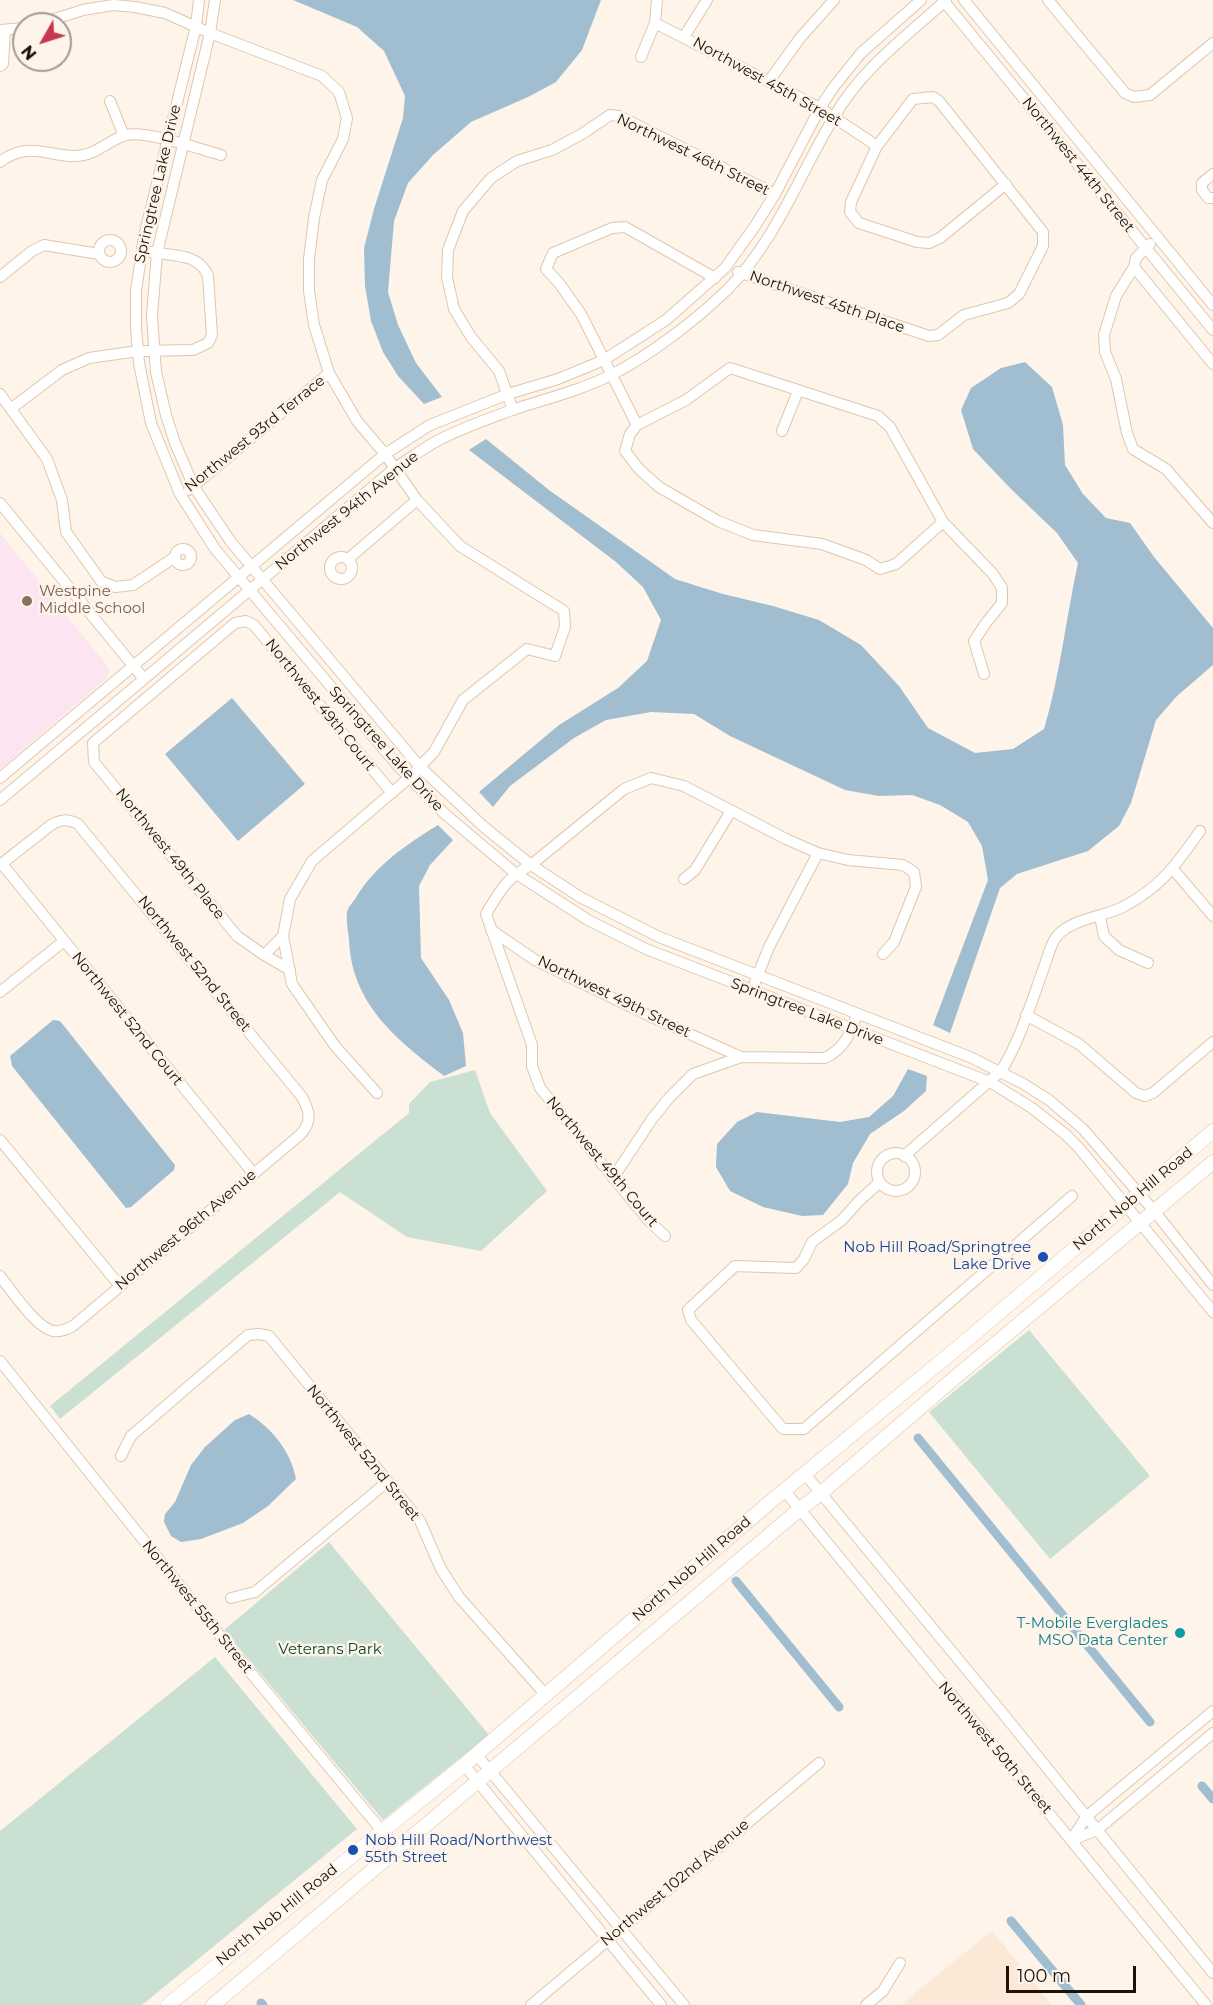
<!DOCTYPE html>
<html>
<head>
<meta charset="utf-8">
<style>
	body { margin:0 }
	#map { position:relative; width:1213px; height:2005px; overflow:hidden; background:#fef4ea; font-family:Montserrat,sans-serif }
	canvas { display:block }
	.north { position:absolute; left:12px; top:12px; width:60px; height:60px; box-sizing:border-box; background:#fef4ea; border:2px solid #a39a90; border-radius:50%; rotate:231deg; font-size:16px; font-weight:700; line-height:24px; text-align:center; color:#1b130a }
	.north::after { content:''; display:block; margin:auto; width:21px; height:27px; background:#c73751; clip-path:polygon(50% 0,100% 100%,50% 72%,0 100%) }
	.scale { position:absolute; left:1006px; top:1966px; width:130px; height:27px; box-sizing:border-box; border:3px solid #1b130a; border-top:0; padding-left:8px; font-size:18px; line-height:21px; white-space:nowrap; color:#1b130a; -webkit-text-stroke:4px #fef4ea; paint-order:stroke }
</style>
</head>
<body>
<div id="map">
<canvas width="1213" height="2005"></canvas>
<div class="north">N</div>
<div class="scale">100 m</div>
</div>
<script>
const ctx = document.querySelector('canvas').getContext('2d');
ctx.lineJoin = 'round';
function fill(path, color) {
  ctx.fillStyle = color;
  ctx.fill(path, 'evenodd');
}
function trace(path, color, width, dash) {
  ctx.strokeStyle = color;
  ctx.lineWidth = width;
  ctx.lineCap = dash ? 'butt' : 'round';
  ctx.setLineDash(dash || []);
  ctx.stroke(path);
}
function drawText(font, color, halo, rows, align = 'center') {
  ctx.font = font + ' Montserrat,sans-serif';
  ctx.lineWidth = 5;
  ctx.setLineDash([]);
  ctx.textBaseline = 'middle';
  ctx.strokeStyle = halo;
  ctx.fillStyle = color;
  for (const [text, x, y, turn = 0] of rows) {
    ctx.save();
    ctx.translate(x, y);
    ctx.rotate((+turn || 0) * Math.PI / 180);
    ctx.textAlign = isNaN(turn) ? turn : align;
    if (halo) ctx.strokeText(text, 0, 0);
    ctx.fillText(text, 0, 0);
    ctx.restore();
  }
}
const built = new Path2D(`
	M992 1931 1052 2005H902L921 1988Z`);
const education = new Path2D(`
	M0 533 109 668V672L106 679 0 769Z`);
const green = new Path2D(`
	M475 1070 490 1113 547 1191 481 1251 407 1237 340 1192 60 1419 50 1406 409 1113V1104L430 1082Z
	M1029 1330 1150 1476 1050 1559 929 1412Z
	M329 1542 489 1735 383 1820 224 1630Z
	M215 1657 357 1829 142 2005H0V1831Z`);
const water = new Path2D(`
	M293 0H601L582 50 556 82 528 97 471 122 433 155 408 183 394 221 388 292 398 325 416 363 442 397 424 404 398 376 383 352 371 321 365 286 364 248 374 209 403 118 405 96 384 51 357 27Z
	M1025 362 1052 387 1063 425 1065 465 1083 494 1106 518 1130 523 1154 557 1213 628V665L1177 696 1156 720 1131 803 1119 826 1088 851 1017 874 1000 888 950 1033 933 1025 988 880 982 846 968 822 940 805 912 795 879 796 845 790 730 736 694 714 651 712 606 720 574 738 510 786 493 807 479 792 559 725 618 688 647 661 661 620 643 587 616 562 469 450 486 439 549 490 675 579 723 594 773 606 819 620 861 645 899 686 928 728 975 753 1013 749 1044 729C1060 675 1066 618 1078 563L1057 533 1011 489 973 449 961 410 971 388 1001 368Z
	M232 698 305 784 238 841 165 754Z
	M438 825 453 840 430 865 419 886 421 958 449 1000 463 1033 466 1066 444 1076C397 1040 351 1004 349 939 348 931 346 920 347 912 348 907 354 901 357 896 376 865 407 844 438 825Z
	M53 1020 60 1021 175 1165 174 1170 131 1207 126 1208 12 1066 10 1056Z
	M908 1069 927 1076 926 1091 904 1111 870 1134 853 1163 848 1184 823 1215 802 1216 763 1207 730 1191 716 1167 717 1144 737 1122 757 1112 840 1122 869 1117 893 1096Z
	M249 1414C273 1429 291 1452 296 1479L268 1506 243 1523 201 1539 181 1542 171 1536 164 1522 165 1514 175 1502 191 1465 205 1447 235 1420Z`);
const canal = new Path2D(`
	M918 1438 1150 1722
	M736 1581 839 1707
	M1202 1786 1213 1799
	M1011 1921 1081 2005
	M261 2003 263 2005`);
const minor = new Path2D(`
	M199 0 196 26 144 236 136 291V328L139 363 151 423 180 494 215 549 397 765 445 814 515 873 588 920 646 949 990 1082 1032 1108 1065 1134 1079 1148 1213 1312
	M215 0 210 33 157 253 152 316 156 372 166 415 175 443 194 487 231 542 420 767 484 827 531 865 580 897 659 937 970 1057 1022 1083 1049 1100 1083 1129 1155 1212 1213 1285
	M943 0 1213 330
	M964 0 1213 305
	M1048 0 1125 93 1134 97 1150 95 1213 43
	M655 23 820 108 877 146
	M39 24 83 10 113 5 135 7 165 13 210 33 322 76 339 92 347 118 343 139 322 180 314 218 309 259V291L314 325 329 373 357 421 385 454 417 500 460 546 564 611 565 627 555 656 527 649 463 700 434 752 409 778 312 861 290 899 283 936 292 984 335 1046 377 1093
	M0 30 24 28
	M684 37 707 0
	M641 57 655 23 657 0
	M0 66 3 64 5 30
	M769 81 800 38 834 0
	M110 101 124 136
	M0 162C27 141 47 156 75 156 96 156 108 140 126 135 146 130 199 149 221 155
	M1213 174 1202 183V190L1208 198H1213
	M99 251a11 11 0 1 1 22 0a11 11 0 1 1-22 0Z
	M1150 244 1136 258 1134 267 1116 296 1104 335 1105 352 1116 379 1127 433 1133 449 1166 469 1213 523
	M1134 267 1213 364
	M738 272 929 336 938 335 964 315 1008 303 1019 294 1043 246V232L939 101 933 97 913 99 877 146 851 202 850 212 859 223 917 242 929 243 940 238 1006 184
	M0 277 32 251 44 245 99 254
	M0 394 47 459 62 500 66 532 101 581 115 587 133 585 175 557
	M12 408 62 370 89 358 138 351 193 350 208 343 212 335 208 276C199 253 172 256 151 252
	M513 410 499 371 471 337 454 309 447 277 448 250 463 211 491 178 517 161 552 150 582 134 610 115 619 116 775 194
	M637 425 581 314 559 283 546 269 553 253 612 228 625 227 715 278
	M782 431 798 391
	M189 490 329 373
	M0 503 144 679
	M943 522 896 564 880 569 866 560 822 544 753 535 718 521 659 487 639 469 625 451 630 434 637 425 686 400 730 368 878 416 890 427 943 522 993 574 1002 588V603L986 623 974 641 984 674
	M175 557a8 8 0 1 1 16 0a8 8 0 1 1-16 0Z
	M330 568a11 11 0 1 1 22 0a11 11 0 1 1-22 0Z
	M348 559 417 500
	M0 778 385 454 430 425 508 394 558 379 604 360 666 320 725 268 755 226 775 194 820 108 833 88 861 53 921 0
	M0 800 395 468C409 459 422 449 437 441 459 429 488 419 512 410 545 399 579 391 611 375 649 356 696 320 727 290 776 241 799 175 834 117 862 68 906 37 946 0
	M2 864 253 1173
	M0 865 51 825C61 819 67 819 78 824L302 1097C310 1112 312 1121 301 1134L73 1326C67 1329 61 1332 54 1331 37 1329 11 1290 0 1276
	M1173 869 1213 916
	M684 879 695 870 731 811
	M1100 917 1104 936 1119 950 1148 963
	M491 930 535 960 656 1019 741 1057
	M283 936 264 955 237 936 94 762 93 743 235 623 246 621 254 625 392 793
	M264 955 290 970
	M755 982 769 947 818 853
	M0 992 64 941
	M1026 1015 1079 1044 1136 1093 1145 1096 1153 1093 1213 1042
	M0 1140 120 1286
	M877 1172a19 19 0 1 1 38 0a19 19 0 1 1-38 0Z
	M904 1156 1001 1071C1020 1041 1031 1003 1043 970 1047 960 1050 944 1057 936 1071 919 1103 917 1123 907 1161 887 1176 865 1200 831
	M613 1178 652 1119 669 1098 693 1074 741 1057 825 1058C845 1048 850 1034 857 1014
	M880 1182 859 1201 842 1220 812 1242 804 1259 796 1268 735 1266 688 1310 691 1320 783 1429H804L1072 1196
	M665 1236 648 1220 540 1088 532 1066V1045L486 914C500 891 507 877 531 865L624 789 651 778 684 786 786 839 818 853 848 860 903 865 914 872 916 887 894 942 883 954
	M0 1361 221 1637 397 1849
	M121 1456 131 1436 248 1335 259 1334 269 1336 420 1521 441 1569 459 1597 545 1694
	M805 1474 996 1705 1213 1973
	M784 1490 1206 2005
	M231 1598 255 1592 387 1482
	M476 1754 684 2005
	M464 1765 661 2005
	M1071 1840 1087 1816 1213 1711
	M1072 1840 1097 1830 1213 1733
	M531 2005 819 1763
	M866 2005 883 1991 900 1963`);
const major = new Path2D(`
	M168 2005 464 1765 769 1503 961 1345 1213 1131
	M213 2005 800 1509 821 1493 958 1375 1213 1162`);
const markers = [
	[27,601,6,"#8d6e63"],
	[1043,1257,6,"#1a4fb4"],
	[1180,1633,6,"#0f9aa8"],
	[353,1850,6,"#1a4fb4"]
];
const streetNames = [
	["Northwest 45th Street",767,82,29],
	["Northwest 46th Street",693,155,26],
	["Northwest 44th Street",1078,165,51],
	["Springtree Lake Drive",158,184,-77],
	["Northwest 45th Place",827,302,19],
	["Northwest 93rd Terrace",255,434,-39],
	["Northwest 94th Avenue",347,511,-39],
	["Northwest 49th Court",320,705,51],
	["Springtree Lake Drive",386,749,48],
	["Northwest 49th Place",170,854,51],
	["Northwest 52nd Street",194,964,51],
	["Northwest 49th Street",614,997,26],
	["Springtree Lake Drive",807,1012,21],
	["Northwest 52nd Court",127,1019,51],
	["Northwest 49th Court",602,1162,50],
	["North Nob Hill Road",1133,1199,-40],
	["Northwest 96th Avenue",186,1230,-40],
	["Northwest 52nd Street",363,1453,51],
	["North Nob Hill Road",692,1569,-41],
	["Northwest 55th Street",197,1607,51],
	["Northwest 50th Street",995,1748,50],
	["Northwest 102nd Avenue",675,1883,-40],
	["North Nob Hill Road",277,1915,-39]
];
const educationNames = [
	["Westpine",39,592],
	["Middle School",39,609]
];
const transitNames = [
	["Nob Hill Road/Springtree",1031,1248],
	["Lake Drive",1031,1265],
	["Nob Hill Road/Northwest",365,1841,"left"],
	["55th Street",365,1858,"left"]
];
const cultureNames = [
	["T-Mobile Everglades",1168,1624],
	["MSO Data Center",1168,1641]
];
const parkNames = [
	["Veterans Park",330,1650]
];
fill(built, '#fbe8d6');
fill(education, '#fce4f1');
fill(green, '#c9e0d2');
fill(water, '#a0bed0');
trace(canal, '#a0bed0', 9);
trace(minor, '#e0c6ae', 12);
trace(major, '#e0c6ae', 15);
trace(minor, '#fff', 10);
trace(major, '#fff', 14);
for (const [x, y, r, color] of markers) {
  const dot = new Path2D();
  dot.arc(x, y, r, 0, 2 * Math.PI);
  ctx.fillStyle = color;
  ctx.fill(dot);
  trace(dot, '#fef4ea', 2);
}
drawText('15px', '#1b130a', '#fef4ea', streetNames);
drawText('15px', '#785e54', '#fef4ea', educationNames, 'left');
drawText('15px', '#164399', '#fef4ea', transitNames, 'right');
drawText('15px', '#0d838f', '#fef4ea', cultureNames, 'right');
drawText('15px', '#0e472f', '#fef4ea', parkNames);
</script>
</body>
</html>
